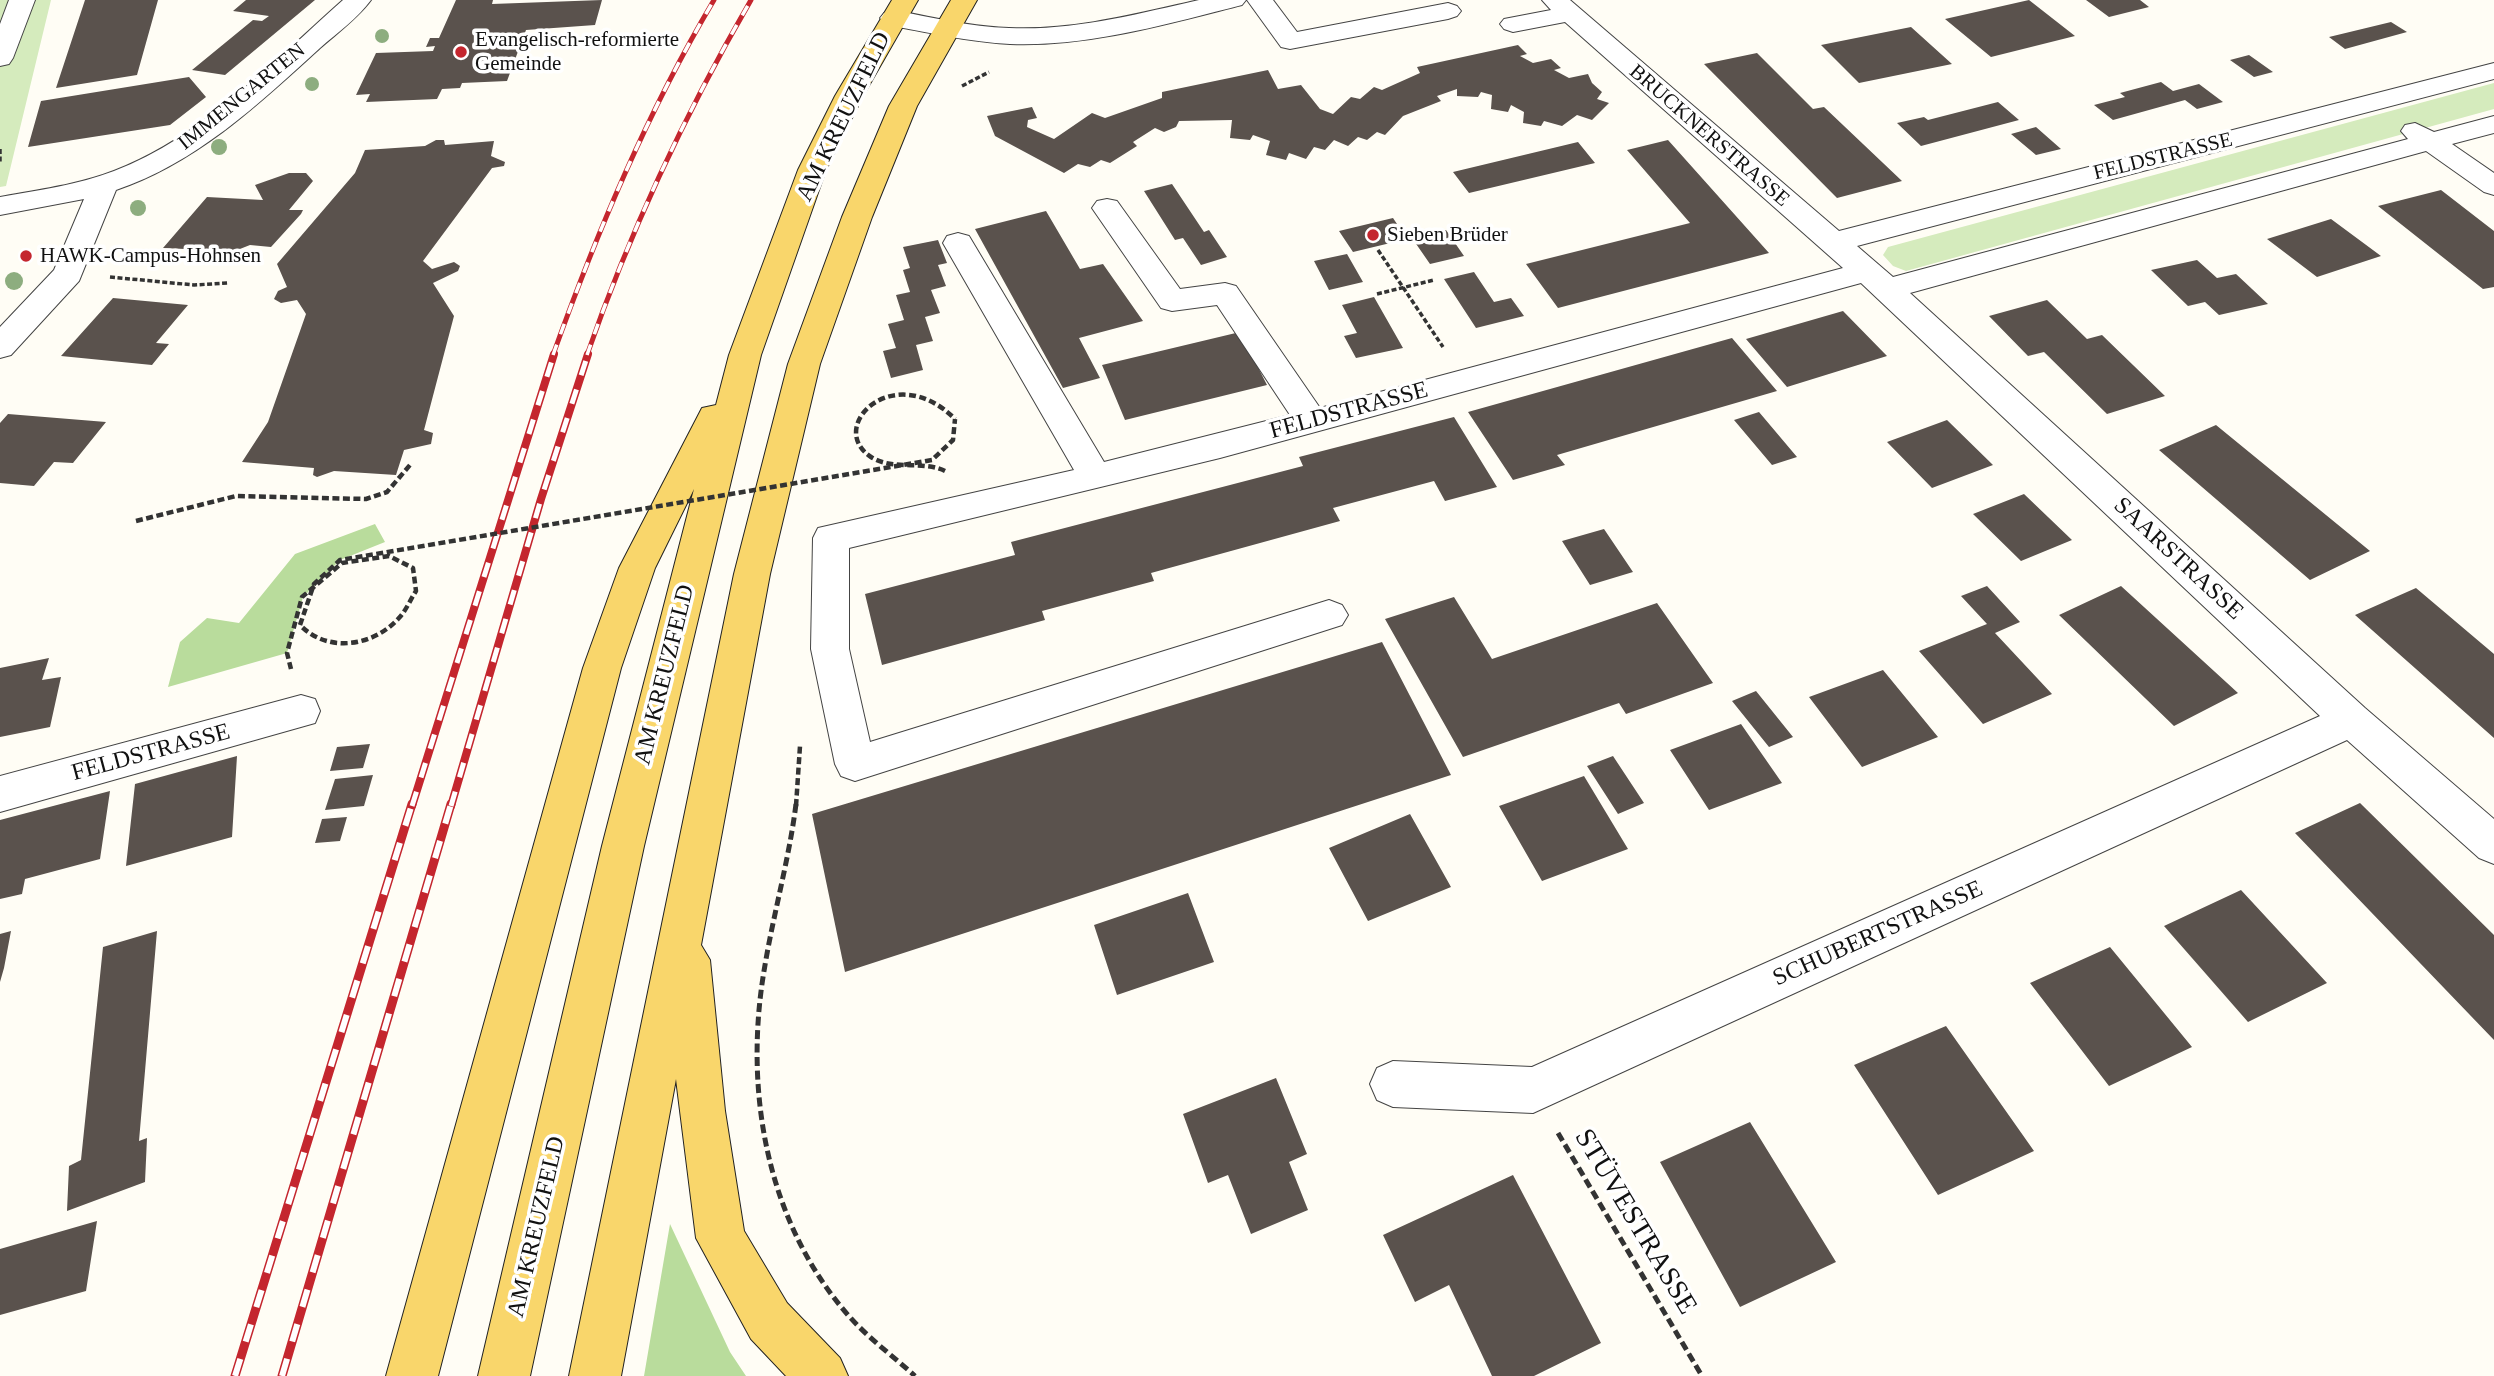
<!DOCTYPE html>
<html>
<head>
<meta charset="utf-8">
<style>
	body { margin:0 }
	canvas { display:block; background:#fffdf5 }
</style>
</head>
<body>
<canvas width="2494" height="1376"></canvas>
<script>
const ctx = document.querySelector('canvas').getContext('2d');
ctx.lineJoin = 'round';
function fill(path, color) {
  ctx.fillStyle = color;
  ctx.fill(path, 'evenodd');
}
function trace(path, color, width, dash) {
  ctx.strokeStyle = color;
  ctx.lineWidth = width;
  ctx.lineCap = dash ? 'butt' : 'round';
  ctx.setLineDash(dash || []);
  ctx.stroke(path);
}
function drawText(font, color, halo, rows, align = 'center') {
  ctx.font = font + ' "Times New Roman",serif';
  ctx.lineWidth = 7;
  ctx.setLineDash([]);
  ctx.textBaseline = 'middle';
  ctx.strokeStyle = halo;
  ctx.fillStyle = color;
  for (const [text, x, y, turn = 0] of rows) {
    ctx.save();
    ctx.translate(x, y);
    ctx.rotate((+turn || 0) * Math.PI / 180);
    ctx.textAlign = isNaN(turn) ? turn : align;
    if (halo) ctx.strokeText(text, 0, 0);
    ctx.fillText(text, 0, 0);
    ctx.restore();
  }
}
const green = new Path2D(`
	M0 0H51L6 186 0 187Z
	M2494 83V109L1906 271 1893 266 1883 255 1888 247Z`);
const forest = new Path2D(`
	M375 524 385 542 340 560 303 597 287 653 168 687 180 642 207 618 239 623 295 554Z
	M670 1224 730 1352 746 1376H644Z`);
const building = new Path2D(`
	M85 0H158L137 75 56 88Z
	M246 0H315L225 75 192 70 253 20 262 21 269 16 233 11Z
	M456 0H493L492 4 602 0 595 25 526 30 507 81 462 83 460 88 442 89 437 99 366 102 370 94 356 95 376 53 433 51 435 46 426 47 430 38H439Z
	M2029 0 2075 36 1991 57 1945 19Z
	M2086 0H2140L2149 7 2109 17Z
	M2391 22 2407 32 2345 49 2329 37Z
	M1911 27 1952 64 1859 83 1821 45Z
	M1518 45 1527 54 1520 56 1533 63 1551 59 1561 68 1554 70 1569 78 1588 74 1592 83 1602 92 1597 99 1609 103 1592 120 1577 115 1562 126 1544 121 1541 126 1523 123 1524 112 1511 105 1508 112 1491 109 1492 95 1481 92 1478 97 1457 96V89L1437 96 1441 101 1403 116 1385 135 1377 132 1367 140 1358 137 1348 146 1334 140 1325 150 1314 147 1306 159 1289 153 1286 160 1266 155 1270 141 1253 135 1250 140 1230 138 1232 120 1179 121 1176 127 1164 132 1155 128 1133 142 1137 146 1110 163 1101 160 1090 167 1078 164 1064 173 995 136 987 116 1032 107 1037 118 1028 120 1027 127 1054 139 1092 113 1105 118 1162 98V92L1268 70 1278 89 1301 85 1320 109 1333 114 1351 97 1360 99 1374 87 1382 90 1420 73 1417 67Z
	M1757 53 1813 109 1824 107 1902 181 1837 198 1704 64Z
	M2249 55 2273 72 2254 77 2230 60Z
	M189 77 206 97 170 125 28 147 41 101Z
	M2161 82 2173 91 2199 84 2223 102 2197 109 2185 100 2113 120 2094 105 2125 97 2120 93Z
	M1998 102 2019 120 1921 146 1897 123 1924 117 1928 120Z
	M2036 127 2061 149 2036 155 2011 134Z
	M436 140H444L445 145 494 141 491 156 505 162 504 166 492 168 423 261 432 269 454 262 460 266 458 271 433 283 454 316 424 430 433 433 431 444 404 450 396 475 334 471 317 477 313 475 314 468 242 462 268 422 306 314 297 300 281 303 274 299 278 291 287 287 277 264 355 173 365 150 425 146Z
	M1668 140 1769 253 1558 308 1526 264 1690 223 1627 150Z
	M1578 142 1595 163 1469 193 1453 172Z
	M289 173H306L313 181 289 210H303L301 214 271 247 250 245 212 260 207 250 163 248 207 197 263 200 255 185Z
	M1172 184 1204 232 1209 230 1227 257 1201 265 1183 238 1175 240 1144 191Z
	M2441 190 2494 231V287L2483 289 2378 206Z
	M1046 211 1080 269 1103 264 1143 321 1079 338 1100 378 1063 388 975 229Z
	M1393 218 1407 239 1353 252 1339 231Z
	M2331 219 2381 256 2317 277 2267 239Z
	M1446 230 1464 256 1430 264 1412 238Z
	M938 240 947 263 938 265 946 286 931 290 940 313 925 317 933 341 916 345 923 370 891 378 883 351 896 348 888 324 904 320 896 295 910 292 903 270 910 268 903 247Z
	M1347 254 1363 282 1329 290 1314 261Z
	M2197 260 2217 278 2236 274 2268 304 2219 315 2205 302 2188 306 2151 270Z
	M1474 272 1494 302 1511 298 1524 316 1476 328 1444 279Z
	M1374 297 1403 348 1356 358 1344 336 1357 333 1342 305Z
	M113 298 188 305 156 343 169 344 152 365 61 356Z
	M2047 300 2087 339 2102 335 2165 396 2107 414 2044 352 2028 356 1989 316Z
	M1843 311 1887 356 1787 387 1746 339Z
	M1240 332 1267 385 1125 420 1102 365Z
	M1732 338 1777 391 1557 455 1565 465 1513 480 1468 412Z
	M1759 412 1797 457 1772 465 1734 420Z
	M8 414 106 422 73 463 54 462 34 486 0 483V423Z
	M1454 417 1497 487 1445 501 1434 481 1333 508 1340 521 1151 573 1154 581 1042 611 1045 620 882 665 865 594 1015 555 1011 542 1303 466 1299 457Z
	M1947 420 1993 465 1932 488 1887 442Z
	M2216 425 2370 551 2310 580 2159 450Z
	M2024 494 2072 540 2021 561 1973 514Z
	M1604 529 1633 572 1590 585 1562 541Z
	M1987 586 2020 622 1995 633 2052 694 1983 724 1919 651 1987 624 1961 596Z
	M2121 586 2238 693 2174 726 2059 615Z
	M2416 588 2494 654V738L2355 615Z
	M1454 597 1492 659 1657 603 1713 683 1626 714 1619 703 1463 757 1385 619Z
	M1382 642 1451 775 845 972 812 814Z
	M49 658 42 680 61 677 50 727 0 737V668Z
	M1883 670 1938 737 1862 767 1809 697Z
	M1756 691 1793 737 1769 747 1732 701Z
	M1741 724 1782 783 1709 810 1670 750Z
	M370 744 363 768 330 771 337 747Z
	M237 756 232 837 126 866 135 784Z
	M1613 756 1644 803 1618 814 1587 766Z
	M373 775 364 806 325 810 335 779Z
	M1584 776 1628 849 1542 881 1499 806Z
	M110 791 100 859 25 879 22 894 0 899V820Z
	M2360 803 2494 935V1040L2295 833Z
	M1410 814 1451 887 1368 921 1329 848Z
	M347 817 340 841 315 843 322 819Z
	M2241 890 2327 983 2248 1022 2164 926Z
	M1188 893 1214 962 1117 995 1094 925Z
	M11 931 4 968 0 982V934Z
	M157 931 139 1141 147 1138 145 1182 67 1211 69 1166 81 1160 103 947Z
	M2110 947 2192 1047 2109 1086 2030 983Z
	M1946 1026 2034 1151 1938 1195 1854 1065Z
	M1276 1078 1307 1154 1289 1162 1308 1210 1251 1234 1228 1175 1208 1183 1183 1114Z
	M1750 1122 1836 1262 1740 1307 1660 1162Z
	M1513 1175 1601 1343 1534 1376H1492L1449 1285 1415 1302 1383 1235Z
	M97 1221 86 1291 0 1315V1249Z`);
const pathFar2 = new Path2D(`
	M962 86 989 72
	M0 149V163
	M1378 250 1443 347
	M110 277 194 285 228 283
	M1377 294 1434 280`);
const pathFar1 = new Path2D(`
	M945 471C922 460 893 471 871 457 825 427 894 358 955 419
	M136 521 236 496 366 499 387 492 410 465
	M291 669 287 653 302 597 342 563 389 556 413 568 416 591C410 600 406 611 398 619 372 647 327 653 300 625
	M796 806 800 746`);
const path = new Path2D(`
	M796 804C789 860 773 915 764 971 744 1090 766 1221 848 1315 868 1338 893 1356 915 1376
	M1558 1133 1702 1376`);
const minor = new Path2D(`
	M9 0H35L13 58 9 64 0 66V24Z
	M343 0H371C358 18 337 33 320 48 259 104 196 163 116 190L79 281 11 355 0 358V327L54 270 84 199 0 215V197C38 190 78 185 114 171 203 137 273 62 343 0Z
	M1199 0H1246L1242 5C1167 24 1088 47 1010 44 970 42 931 33 893 26L884 23 880 18 884 13 893 10C931 17 970 27 1009 28 1073 31 1137 14 1199 0Z
	M1247 0H1273L1297 32 1448 3 1457 6 1461 11 1457 16 1448 19 1290 49 1281 47Z
	M1542 0H1570L1839 231 2494 63V79L1857 246 1893 277 2408 139 2401 131 2405 125 2415 123 2434 132 2494 116V133L2452 144 2494 173V195L2484 192 2426 151 1910 293 2365 708 2494 819V864L2479 858 2347 740 1533 1113 1393 1107 1377 1100 1370 1084 1377 1068 1393 1061 1532 1067 2320 716 1861 283 1220 458 849 548V649L870 742 1329 600 1342 605 1348 615 1342 625 855 781 841 776 835 764 811 649 813 538 818 528 1074 470 943 243 947 236 958 233 969 236 1104 462 1290 415 1217 305 1172 311 1161 308 1092 208 1097 201 1107 199 1117 201 1180 289 1225 283 1236 286 1320 408 1843 268 1565 22 1513 32 1504 29 1500 24 1504 19 1551 10Z
	M301 695 315 699 320 711 315 723 0 812V776Z`);
const major = new Path2D(`
	M892 0H918L863 96 826 170 761 355 644 846 530 1376H478L602 846 694 489 655 568 621 668 438 1376H386L583 668 619 568 702 408 716 405 729 355 798 170 835 96Z
	M951 0H977L917 106 872 217 820 364 770 574 701 945 710 960 725 1111 744 1231 787 1303 840 1358 848 1376H786L751 1339 696 1238 676 1079 621 1376H569L734 574 788 364 842 217 889 106Z`);
const railFar2 = new Path2D(`
	M553 355C597 232 647 113 714 0
	M587 355C630 231 685 114 751 0`);
const railFar1 = new Path2D(`
	M412 806 554 354
	M451 806 541 499 588 354`);
const rail = new Path2D(`
	M235 1376 412 804
	M282 1376 451 804`);
const pathBridge = new Path2D(`
	M300 625 314 584 340 560 932 460 953 440 955 419`);
const trees = [
	[382,36,7],
	[312,84,7],
	[219,147,8],
	[138,208,8],
	[14,281,9]
];
const markers = [
	[461,52,7,"#c4262e"],
	[1373,235,7,"#c4262e"],
	[26,256,7,"#c4262e"]
];
const farPoinames = [
	["Evangelisch-reformierte",475,40],
	["Gemeinde",475,64],
	["Sieben Brüder",1387,235],
	["HAWK-Campus-Hohnsen",40,256]
];
const farStreetnames = [
	["IMMENGARTEN",242,97,-39],
	["BRUCKNERSTRASSE",1709,136,41],
	["FELDSTRASSE",2163,157,-14]
];
const streetNames = [
	["AM KREUZFELD",844,117,-64],
	["FELDSTRASSE",1349,411,-15],
	["SAARSTRASSE",2178,559,43],
	["AM KREUZFELD",665,675,-76],
	["FELDSTRASSE",151,753,-15],
	["SCHUBERTSTRASSE",1878,934,-24],
	["AM KREUZFELD",537,1227,-77]
];
const nearStreetnames = [
	["STÜVESTRASSE",1635,1222,59]
];
fill(green, '#d5ebbd');
fill(forest, '#b9dc9c');
fill(building, '#5a524d');
trace(minor, '#444', 2);
trace(major, '#222', 2);
trace(pathFar2, '#333', 3.5, [5, 2.5]);
trace(pathFar1, '#333', 4.5, [7, 3.5]);
trace(path, '#333', 5, [9, 4.5]);
fill(minor, '#fff');
fill(major, '#f9d66b');
trace(railFar2, '#c4262e', 5);
trace(railFar1, '#c4262e', 8);
trace(rail, '#c4262e', 9);
trace(railFar2, '#fff', 3.5, [11]);
trace(railFar1, '#fff', 5, [15]);
trace(rail, '#fff', 6, [18]);
trace(pathBridge, '#333', 4.5, [7, 3.5]);
ctx.fillStyle = '#8dad7f';
for (const [x, y, r] of trees) {
  ctx.beginPath();
  ctx.arc(x, y, r, 0, 2 * Math.PI);
  ctx.fill();
}
for (const [x, y, r, color] of markers) {
  const dot = new Path2D();
  dot.arc(x, y, r, 0, 2 * Math.PI);
  ctx.fillStyle = color;
  ctx.fill(dot);
  trace(dot, '#fff', 2.5);
}
drawText('21px', '#111', '#fff', farPoinames, 'left');
drawText('21px', '#111', '#fff', farStreetnames);
drawText('24px', '#111', '#fff', streetNames);
drawText('28px', '#111', '#fff', nearStreetnames);
</script>
</body>
</html>
